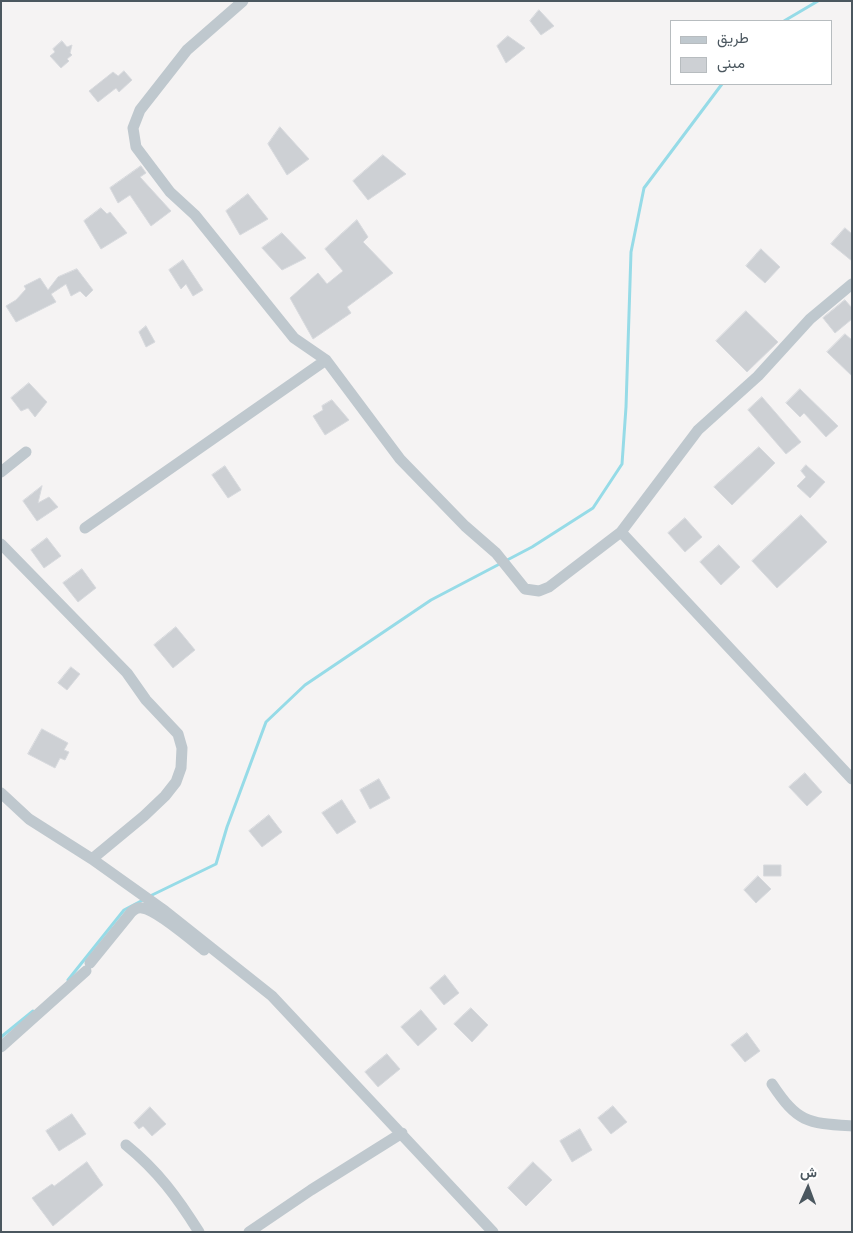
<!DOCTYPE html>
<html>
<head>
<meta charset="utf-8">
<style>
	body { margin:0 }
	#map { position:relative; width:853px; height:1233px; overflow:hidden; background:#f5f3f3; font-family:"Nunito Sans",Vazirmatn,sans-serif }
	canvas { display:block }
	.frame { position:absolute; inset:0; border:2px solid #4b575f; pointer-events:none }
	.legend { position:absolute; left:670px; top:20px; width:162px; height:65px; box-sizing:border-box; background:#fff; border:1px solid #b7bcbf; margin:0; padding:6px 9px; list-style:none; font-size:15px; color:#4b575f }
	.legend li { display:flex; align-items:center; gap:10px; height:25px }
	.legend b { width:25px; border:1px solid #b7bcbf }
	.north { position:absolute; left:783px; top:1163px; width:50px; height:50px; -webkit-text-stroke:4px #fff; paint-order:stroke; rotate:2deg; font-size:14px; font-weight:700; line-height:20px; text-align:center; color:#4b575f }
	.north::after { content:''; display:block; margin:auto; width:18px; height:22px; background:#4b575f; clip-path:polygon(50% 0,100% 100%,50% 72%,0 100%) }
</style>
</head>
<body>
<div id="map">
<canvas width="853" height="1233"></canvas>
<div class="frame"></div>
<ul class="legend">
<li><b style="height:6px;background:#bfc8ce"></b>طريق</li>
<li><b style="height:14px;background:#cdd0d4"></b>مبنى</li>
</ul>
<div class="north">ش</div>
</div>
<script>
const ctx = document.querySelector('canvas').getContext('2d');
ctx.lineJoin = 'round';
function trace(path, color, width, dash) {
  ctx.strokeStyle = color;
  ctx.lineWidth = width;
  ctx.lineCap = dash ? 'butt' : 'round';
  ctx.setLineDash(dash || []);
  ctx.stroke(path);
}
function fill(path, color) {
  ctx.fillStyle = color;
  ctx.fill(path, 'evenodd');
}
const stream = new Path2D(`
	M784 21 818 1
	M148 897 216 864 227 827 266 722 305 685 431 600 532 547 593 508 622 464 626 407 631 252 644 188 722 84
	M68 980 124 910 143 900
	M1 1037 33 1011`);
const building = new Path2D(`
	M539 10 554 26 541 35 530 21Z
	M508 36 525 48 506 63 497 46Z
	M62 41 67 47 72 45 70 53 72 55 67 59 69 61 61 68 50 56 55 52 53 49Z
	M124 71 132 80 119 92 116 88 98 102 89 91 113 72 118 76Z
	M280 127 309 159 287 175 268 144Z
	M383 155 406 174 368 200 353 181Z
	M141 166 146 173 140 177 171 211 151 226 130 195 118 203 110 188Z
	M248 194 268 219 240 235 226 211Z
	M101 208 107 214 110 212 127 233 101 249 84 221Z
	M357 220 368 237 363 242 393 273 347 307 351 313 313 339 290 298 318 273 327 284 343 271 325 249Z
	M845 228 852 234V261L831 244Z
	M282 233 306 258 282 270 262 248Z
	M761 249 780 267 765 283 746 266Z
	M183 260 203 290 193 296 186 284 181 289 169 270Z
	M77 269 93 290 86 297 80 291 71 296 66 284 51 294 56 302 16 322 6 306 16 300 26 289 24 286 40 278 48 290 58 277Z
	M845 300 852 308V319L835 333 823 318Z
	M746 311 778 342 747 372 716 341Z
	M146 326 155 342 146 347 139 332Z
	M845 334 852 340V376L827 352Z
	M29 383 47 402 35 417 28 408 21 411 11 398Z
	M800 389 838 426 826 437 804 413 800 417 786 403Z
	M762 397 801 442 786 454 748 410Z
	M332 400 349 420 325 435 313 416 323 410 322 406Z
	M759 447 775 463 732 505 714 487Z
	M806 465 825 482 810 498 797 486 806 477 801 471Z
	M225 466 241 490 228 498 212 475Z
	M42 486 38 503 49 497 58 507 37 521 23 501Z
	M801 515 827 542 777 588 752 561Z
	M685 518 702 537 685 552 668 533Z
	M47 538 61 556 44 568 31 550Z
	M719 545 740 567 721 585 700 562Z
	M82 569 96 588 78 602 63 583Z
	M176 627 195 650 173 668 154 645Z
	M71 667 80 674 67 690 58 683Z
	M42 729 68 743 64 750 69 752 65 760 60 758 55 768 28 754Z
	M805 773 822 792 807 806 789 787Z
	M379 779 390 798 370 809 360 790Z
	M342 800 356 822 337 834 322 813Z
	M269 815 282 832 262 847 249 831Z
	M764 865H781V876H764Z
	M758 876 771 889 756 903 744 890Z
	M445 975 459 993 444 1005 430 988Z
	M471 1008 488 1025 472 1042 454 1024Z
	M421 1010 437 1029 418 1046 401 1027Z
	M747 1033 760 1051 745 1062 731 1045Z
	M387 1054 400 1069 378 1087 365 1072Z
	M613 1106 627 1122 611 1134 598 1118Z
	M150 1107 166 1124 152 1136 143 1126 139 1129 134 1123Z
	M72 1114 86 1134 59 1151 46 1131Z
	M580 1129 592 1150 572 1162 560 1141Z
	M87 1162 103 1185 53 1226 32 1198 52 1184 54 1186Z
	M533 1162 552 1180 526 1206 508 1188Z`);
const minor = new Path2D(`
	M243 1 187 50 140 110 133 128 136 147 170 192 195 215 294 338 326 360 400 459 465 526 496 553 525 589 539 591 549 587 621 532 698 430 758 376 810 319 852 284
	M1 472 26 452
	M85 528 326 360
	M621 532 852 779
	M1 544 127 673 146 700 178 734 182 748 181 768 176 782 165 796 144 816 92 859
	M1 793 29 819 92 859 165 911 272 996 493 1232
	M90 963 129 915C132 911 136 907 142 908 155 909 193 941 204 950
	M1 1047 86 971
	M772 1084C798 1123 807 1123 852 1126
	M126 1145C158 1171 177 1197 199 1232
	M249 1232 311 1190 402 1133`);
trace(stream, '#96dbe7', 3);
fill(building, '#cdd0d4');
trace(building, '#d7d9dd', 1);
trace(minor, '#bfc8ce', 11);
</script>
</body>
</html>
